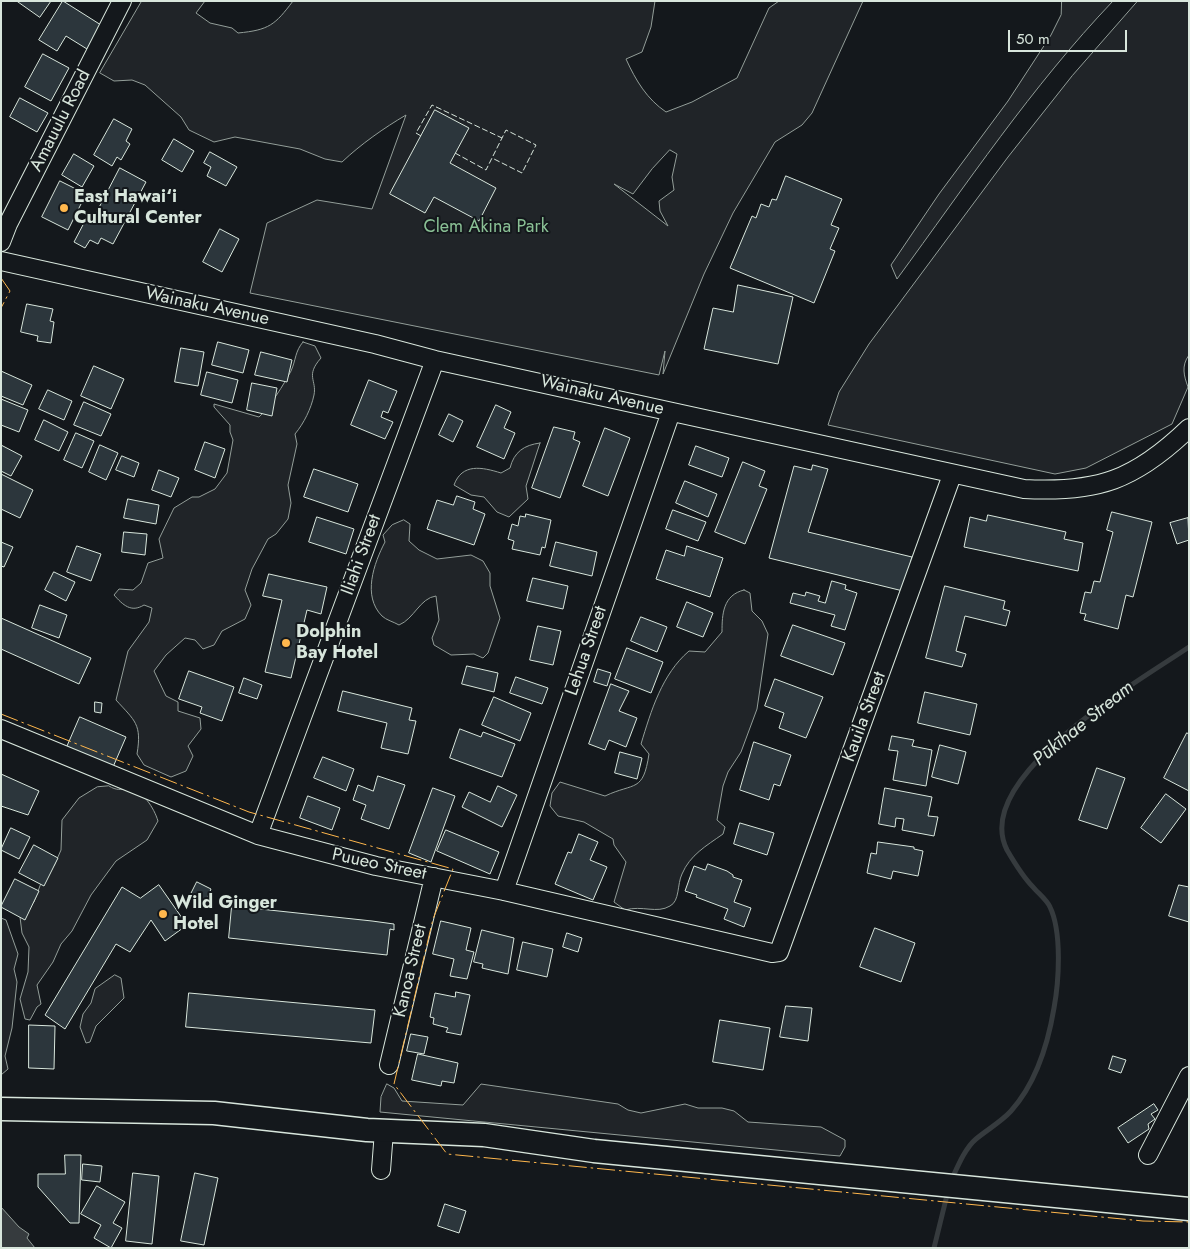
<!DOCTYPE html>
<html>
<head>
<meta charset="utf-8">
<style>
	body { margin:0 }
	#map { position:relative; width:1190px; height:1249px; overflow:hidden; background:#14181c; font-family:Jost,sans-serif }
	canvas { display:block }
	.frame { position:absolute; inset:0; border:2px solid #d8e6dc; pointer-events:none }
	.scale { position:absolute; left:1008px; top:30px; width:119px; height:22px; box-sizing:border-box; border:2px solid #d8e6dc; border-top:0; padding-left:6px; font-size:15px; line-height:18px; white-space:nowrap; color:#d8e6dc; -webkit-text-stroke:4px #14181c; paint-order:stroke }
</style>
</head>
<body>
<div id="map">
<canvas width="1190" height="1249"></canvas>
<div class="frame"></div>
<div class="scale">50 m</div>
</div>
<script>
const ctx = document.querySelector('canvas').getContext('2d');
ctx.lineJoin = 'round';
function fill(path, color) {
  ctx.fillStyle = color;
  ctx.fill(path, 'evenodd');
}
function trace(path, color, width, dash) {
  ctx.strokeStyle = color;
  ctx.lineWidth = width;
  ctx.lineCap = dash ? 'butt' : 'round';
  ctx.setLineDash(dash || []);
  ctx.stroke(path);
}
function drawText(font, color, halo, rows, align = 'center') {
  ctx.font = font + ' Jost,sans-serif';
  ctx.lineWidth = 4;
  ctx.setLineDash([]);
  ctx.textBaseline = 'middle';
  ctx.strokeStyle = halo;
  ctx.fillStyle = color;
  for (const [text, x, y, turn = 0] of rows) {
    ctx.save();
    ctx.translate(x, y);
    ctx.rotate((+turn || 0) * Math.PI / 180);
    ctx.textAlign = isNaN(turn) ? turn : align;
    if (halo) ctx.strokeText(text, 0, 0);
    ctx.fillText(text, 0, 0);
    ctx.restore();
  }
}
const green = new Path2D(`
	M142 1H205L196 13 210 23 232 28 238 33C269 30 275 25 293 1H655L651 27 642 52 626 59C636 81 647 99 666 112L692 102 737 78 769 8 779 1H863L812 113 802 125 775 142 733 213 704 274 663 374 665 351 659 375 250 293 267 223 317 200 372 209 406 115C384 128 361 144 342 162L325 159 300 149 235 137 214 142 189 130 181 117 145 85 132 80 114 81 100 73ZM670 150 677 154 672 177 674 190 659 201 660 211 668 226 614 184 633 194 652 169Z
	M1062 1H1113C1032 86 966 185 897 279L891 265 939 194 1008 101 1051 35 1061 15Z
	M1138 1H1189V355C1181 366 1184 376 1188 387L1172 424 1086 468 1055 474 828 425 839 392 869 344 1008 157 1072 76Z
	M303 342 315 346 321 358C305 376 317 380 314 395 311 409 304 423 295 434L297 444 288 485 291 503 288 519 276 534 268 539 252 569 245 590 251 605 245 619 222 631 214 645 203 649 195 640 185 638 166 655 154 671 166 696 178 702V711L200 718 201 729 188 746 193 756 186 771 171 777 144 765 137 754C142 724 135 721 116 700L128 651 149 622 152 608 144 605C131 613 123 605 114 595L119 589 133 590 141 583 148 563 163 558 159 539 174 508 192 497H199L215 489 227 473 233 440 230 432V425L214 407V404L259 417C270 407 284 384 291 371 296 360 295 351 303 342Z
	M540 443 526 486 528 499 509 517 497 512 484 497 471 495 454 485C462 463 482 467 501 473L510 468C514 452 524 445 540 443Z
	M404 520 410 524 409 541 419 550 437 559 471 555 483 561 490 573V586L500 618 488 653 483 658 474 654 451 655 434 645 432 638 439 620 436 596C420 598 414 619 399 625 394 622 386 620 382 616 362 596 374 563 385 542L383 535 392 525Z
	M744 590 750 593 752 611 762 621 768 634 757 709 741 752 728 772 723 786 717 820 725 827 723 834C706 846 690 855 682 874 677 884 680 901 670 906 657 914 642 905 625 910L614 902 626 862 614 845 613 839 584 822 558 816 550 806 552 793 560 782 605 796C635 782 643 793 649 754L641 744C651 711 662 674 689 651L705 652 722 632C722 614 723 595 744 590Z
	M109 786C117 791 120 789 128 789 143 790 154 808 158 821L147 840 116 861 91 895 72 931 61 944 53 962 37 985 41 1004 37 1007 30 1020 25 1019 20 999 28 972 29 947 22 933 20 917 34 902 44 875 54 866 61 850 62 820 79 798 97 787Z
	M1 918 6 920 18 954 14 969 17 982 12 1028 5 1056 8 1069 1 1075Z
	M115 975 121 978 124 998 96 1026 90 1042 86 1043 80 1027 83 1014 91 1003 95 989Z
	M387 1084 394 1088 402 1101 463 1105 481 1084 618 1104 628 1110 641 1113 685 1104 698 1108H722L734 1111 748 1122 821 1127 845 1140V1147L840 1156 828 1155 380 1112 381 1097Z`);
const water = new Path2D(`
	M1 1207 19 1227 29 1234 27 1238 35 1248H1Z`);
const stream = new Path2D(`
	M951 1181C957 1168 965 1148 976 1139 988 1129 1001 1122 1011 1111 1036 1083 1048 1044 1054 1008 1059 981 1062 932 1050 907 1047 900 1038 893 1033 887 1023 877 1014 862 1007 850 970 777 1141 680 1189 647
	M934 1248 948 1191`);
const building = new Path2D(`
	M17 1H51L40 17Z
	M63 1 101 25 87 49 66 36 57 51 39 40Z
	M43 54 69 68 51 101 25 87Z
	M20 98 48 113 37 132 10 117Z
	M435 110 469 128 450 163 496 188 479 221 434 197 425 213 390 194Z
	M114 119 132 129 126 141 130 144 121 160 117 157 112 166 94 155Z
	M174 139 194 151 182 172 162 160Z
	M210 152 237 167 226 186 207 176 211 167 204 163Z
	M74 154 94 166 82 187 62 175Z
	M120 168 146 182 113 244 101 238 98 244 90 240 85 248 74 242 85 221 90 224Z
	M786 176 842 199 831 225 839 228 830 249 835 251 814 303 730 268 752 216 756 218 761 204 769 207 772 199 776 200Z
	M60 181 86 194 68 230 42 217Z
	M220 229 239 239 222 272 203 262Z
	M738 285 793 297 778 364 704 349 713 308 733 312Z
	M27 304 53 309 50 321 54 322 51 343 37 341 38 336 21 332Z
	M218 342 249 350 243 373 212 365Z
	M181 348 204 352 198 386 175 382Z
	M261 352 292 360 287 382 255 375Z
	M94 366 124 379 111 409 81 396Z
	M1 371 32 385 23 405 1 396Z
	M207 372 238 380 232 403 201 395Z
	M369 380 397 391 388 413 383 411 381 417 393 422 385 439 351 425Z
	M252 383 277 388 272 416 247 410Z
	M48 390 72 401 64 420 39 409Z
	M1 399 28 410 19 432 1 425Z
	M84 402 111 414 101 436 74 425Z
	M496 405 511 412 504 428 515 433 504 459 477 447Z
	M449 414 463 421 453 442 439 435Z
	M44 420 68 432 59 451 35 440Z
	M554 427 575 432 573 439 580 442 560 498 532 488Z
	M605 428 630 438 608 496 583 486Z
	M76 433 94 441 82 468 64 460Z
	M205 442 225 449 215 478 195 470Z
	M1 445 22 456 11 476 1 471Z
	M100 445 118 453 106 480 89 472Z
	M696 446 729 458 722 477 689 465Z
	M122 456 139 463 134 477 116 470Z
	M743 462 765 471 759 486 767 489 745 544 715 532Z
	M813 465 828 469 808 532 912 557 903 591 769 558 794 466 811 470Z
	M314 469 358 484 348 512 304 497Z
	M159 470 179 478 171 497 152 490Z
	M1 474 33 490 20 518 1 509Z
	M685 481 717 494 708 517 676 503Z
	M457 496 475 502 473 509 485 514 474 545 427 529 437 500 453 505Z
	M128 499 159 505 156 524 124 518Z
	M673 510 706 522 698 541 666 529Z
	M1112 512 1152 522 1133 597 1126 595 1118 629 1084 620 1086 614 1080 613 1085 592 1091 593 1094 581 1100 582 1113 532 1107 530Z
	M526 514 551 520 545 548 542 547 540 555 512 549 514 541 508 539 512 524 518 526 520 516 525 517Z
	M988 515 1066 532 1064 539 1083 543 1078 571 964 547 970 517 986 521Z
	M317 517 354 529 346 554 309 542Z
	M1188 518 1189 540 1177 544 1170 523Z
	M124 532 147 534 145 555 122 552Z
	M1 542 13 547 4 567 1 566Z
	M556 542 597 552 592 576 550 566Z
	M77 546 101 554 91 581 67 572Z
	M687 546 723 558 710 597 656 579 666 550 684 556Z
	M54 572 75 582 66 601 45 590Z
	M269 574 327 587 321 614 307 610 291 678 265 672 282 600 263 596Z
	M533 578 568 586 563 609 527 601Z
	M832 581 846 585 845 589 857 593 845 630 831 626 835 615 790 603 793 593 805 596 806 592 820 596 818 601 825 603Z
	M945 586 1005 601 1003 609 1010 611 1006 626 965 616 956 651 966 654 962 667 926 658Z
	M687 602 713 613 703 637 677 627Z
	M40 605 67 615 59 638 32 628Z
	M641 617 667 627 657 652 631 641Z
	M1 618 91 658 79 684 1 649Z
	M793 625 845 643 833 675 781 656Z
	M538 626 561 631 553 665 530 660Z
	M627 648 663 662 651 693 615 679Z
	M467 666 498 673 494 692 462 684Z
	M598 669 611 673 607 686 594 682Z
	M189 671 234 687 222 721 200 713 202 707 179 699Z
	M516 677 548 688 542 704 510 693Z
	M244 678 262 685 257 699 239 693Z
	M775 679 823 697 806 738 779 728 784 713 765 706Z
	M611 684 629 691 619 711 637 718 626 747 609 740 605 750 589 744Z
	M343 691 412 708 409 720 416 721 408 754 381 748 387 723 338 711Z
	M925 692 977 704 970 735 918 723Z
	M494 697 531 713 520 741 482 725Z
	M95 702 102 703 101 713 95 712Z
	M80 717 126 737 113 767 67 747Z
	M460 729 481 737 483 732 515 744 502 777 450 758Z
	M1187 733 1189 734V791L1164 778Z
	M892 736 914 740 912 746 932 750 926 786 893 780 898 751 889 750Z
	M754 742 791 755 780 786 774 784 769 800 740 790Z
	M940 745 966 752 958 784 932 777Z
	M620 752 642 758 637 779 615 773Z
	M323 757 354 769 346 791 314 778Z
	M1097 768 1125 778 1107 829 1079 820Z
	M1 774 39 791 28 815 1 806Z
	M378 776 405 785 389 829 361 819 366 805 353 800 358 785 373 791Z
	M498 786 517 795 502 827 462 807 469 792 490 802Z
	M433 788 455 796 431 862 409 853Z
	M885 788 932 797 928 816 938 817 934 836 902 830 904 819 896 818 895 827 879 824Z
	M1166 794 1186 809 1161 843 1141 828Z
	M308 796 340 808 332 830 300 818Z
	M740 823 774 833 767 855 734 844Z
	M11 828 30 837 19 859 1 850Z
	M446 830 499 852 490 874 437 851Z
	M579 834 598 842 590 860 607 867 593 900 555 884 568 852 571 853Z
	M878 842 914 847V849L923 851 918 876 893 871 891 879 867 873 871 853 876 854Z
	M34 845 58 858 44 886 19 873Z
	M708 864 727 871 733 875V877L742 880 734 902 751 908 744 927 724 919 728 909 696 897 697 895 685 891 694 866 705 870Z
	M15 879 39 891 25 920 1 907Z
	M197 882 211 889 206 901 191 894Z
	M159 885 187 925 165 941 151 920 130 952 116 944 65 1029 45 1015 122 887 140 898Z
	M1179 885 1189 887V922L1169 916Z
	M232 906 372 921 394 924V930L390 929 387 955 229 938Z
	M441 921 471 928 466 950 474 952 467 979 450 976 454 959 433 954Z
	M875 928 915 943 901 982 860 967Z
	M482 930 514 938 508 974 482 968 483 964 474 962Z
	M567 933 582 938 578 952 563 947Z
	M523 942 553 949 547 977 517 970Z
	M456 992 470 995 461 1035 446 1032 448 1028 433 1024 434 1018 430 1017 435 993 455 997Z
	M189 993 375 1010 371 1043 186 1027Z
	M786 1006 812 1008 808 1041 780 1037Z
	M720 1020 770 1028 763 1070 713 1062Z
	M29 1025 55 1026 54 1069 29 1068Z
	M411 1034 428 1037 424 1054 407 1051Z
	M418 1054 458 1063 454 1083 442 1081 441 1086 412 1080Z
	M1113 1056 1126 1060 1121 1073 1109 1069Z
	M1154 1104 1158 1110 1151 1114 1155 1119 1148 1124 1149 1129 1128 1143 1118 1128Z
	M65 1155H81L79 1223H70L38 1187V1174H65Z
	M83 1164 102 1166 100 1182 82 1180Z
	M133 1173 159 1176 152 1244 126 1241Z
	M195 1173 218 1178 204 1245 181 1241Z
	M97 1186 125 1202 113 1223 122 1228 111 1248 94 1238 101 1225 81 1214Z
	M445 1204 466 1211 459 1233 438 1226Z`);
const minor = new Path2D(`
	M1 242 8 224 122 1
	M1 261 375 344 435 360 1024 489C1098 493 1135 480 1189 428
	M1 729 258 835 376 866 504 891 772 953 779 952 952 475
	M258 835 435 360
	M504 891 671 412
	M389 1065 434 877
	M1148 1155 1189 1076
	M381 1170 384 1131`);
const major = new Path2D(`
	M1 1109 214 1113 367 1130 484 1135 594 1151 1189 1209`);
const fence = new Path2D(`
	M421 136 416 133 432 105 502 138
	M455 153 486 170 506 130 536 145 522 173 492 158`);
const power = new Path2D(`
	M1 278 10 291 1 308
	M1 714 249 812 453 869 433 919 394 1084 447 1154 1143 1221 1189 1222`);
const markers = [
	[64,208,5,"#ffb74d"],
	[286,643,5,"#ffb74d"],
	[163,914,5,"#ffb74d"]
];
const streetNames = [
	["Amauulu Road",61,121,-63],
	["Wainaku Avenue",207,307,12],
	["Wainaku Avenue",602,396,13],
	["Iliahi Street",362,555,-70],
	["Lehua Street",587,651,-71],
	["Kauila Street",865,717,-70],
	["Puueo Street",379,865,12],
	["Kanoa Street",411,971,-77]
];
const poiNames = [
	["East Hawai‘i",74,198],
	["Cultural Center",74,219],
	["Dolphin",296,633],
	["Bay Hotel",296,654],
	["Wild Ginger",173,904],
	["Hotel",173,925]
];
const parkNames = [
	["Clem Akina Park",486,228]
];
const waterNames = [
	["Pūkīhae Stream",1084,724,-39]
];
fill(green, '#202428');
trace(green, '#939e99', 1);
fill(water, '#363b3e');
trace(water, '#939e99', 1);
trace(stream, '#363b3e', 5);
fill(building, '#2c363c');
trace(building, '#d8e6dc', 1);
trace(minor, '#d8e6dc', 20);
trace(major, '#d8e6dc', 25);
trace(minor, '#14181c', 18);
trace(major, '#14181c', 22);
trace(fence, '#d8e6dc', 1, [6, 2.5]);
trace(power, '#ffb74d', 1, [18, 4, 2.5, 4]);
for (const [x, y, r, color] of markers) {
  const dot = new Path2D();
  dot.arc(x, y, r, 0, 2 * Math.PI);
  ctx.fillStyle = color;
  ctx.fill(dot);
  trace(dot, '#14181c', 2);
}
drawText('18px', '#d8e6dc', '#14181c', streetNames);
drawText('bold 18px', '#d8e6dc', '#14181c', poiNames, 'left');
drawText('18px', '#8ac095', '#14181c', parkNames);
drawText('italic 19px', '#d8e6dc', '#14181c', waterNames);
</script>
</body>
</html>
